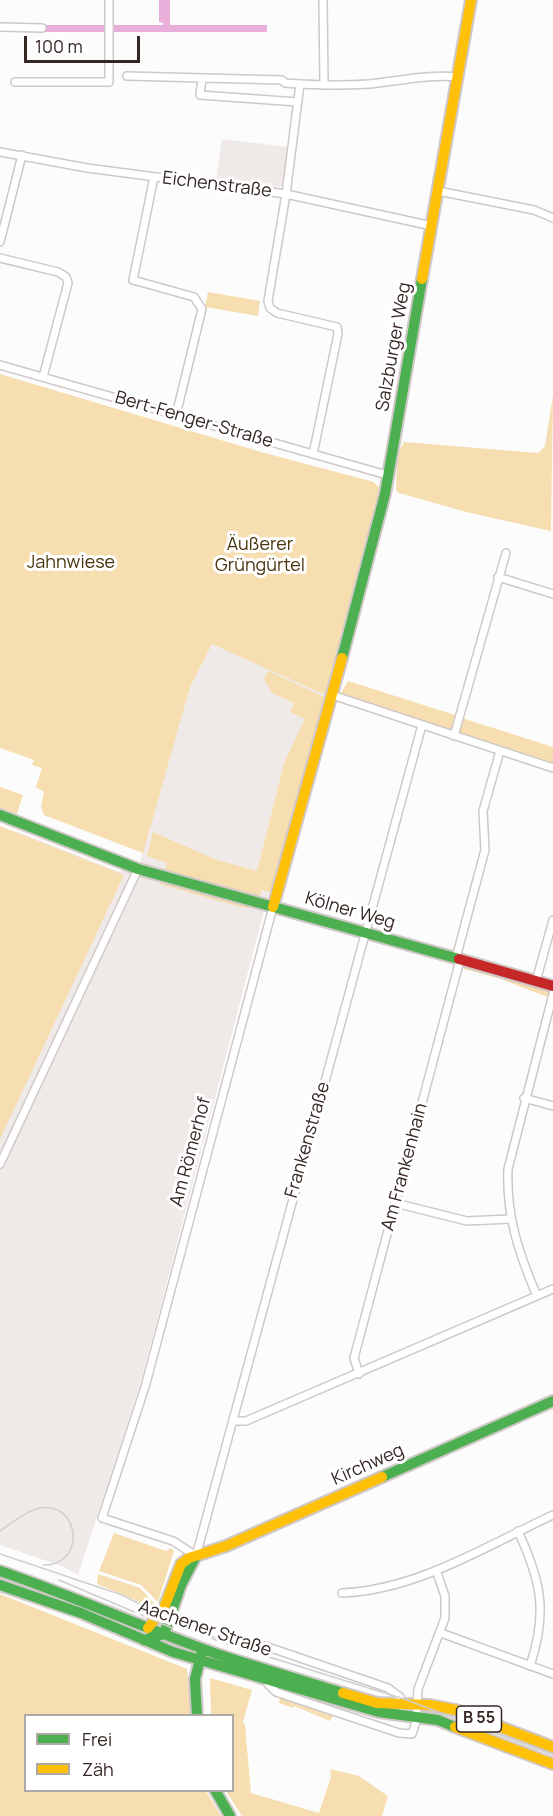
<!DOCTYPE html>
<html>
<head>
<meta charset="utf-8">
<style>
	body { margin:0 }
	#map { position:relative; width:553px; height:1816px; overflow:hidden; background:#fcfcfc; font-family:Manrope,sans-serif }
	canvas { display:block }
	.legend { position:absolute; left:24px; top:1714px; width:210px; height:78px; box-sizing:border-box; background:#fff; border:2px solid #aea9a7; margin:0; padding:8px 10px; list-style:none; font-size:18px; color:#352724 }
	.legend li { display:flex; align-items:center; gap:12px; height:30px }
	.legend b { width:30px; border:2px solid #aea9a7 }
	.scale { position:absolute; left:24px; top:36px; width:116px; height:27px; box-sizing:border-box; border:3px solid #352724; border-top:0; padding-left:8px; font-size:18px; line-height:21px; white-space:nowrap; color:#352724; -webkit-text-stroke:4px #fff; paint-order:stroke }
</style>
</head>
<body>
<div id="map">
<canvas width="553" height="1816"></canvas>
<ul class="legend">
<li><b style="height:8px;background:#4caf50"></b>Frei</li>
<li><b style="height:8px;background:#ffc107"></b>Zäh</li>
</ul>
<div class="scale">100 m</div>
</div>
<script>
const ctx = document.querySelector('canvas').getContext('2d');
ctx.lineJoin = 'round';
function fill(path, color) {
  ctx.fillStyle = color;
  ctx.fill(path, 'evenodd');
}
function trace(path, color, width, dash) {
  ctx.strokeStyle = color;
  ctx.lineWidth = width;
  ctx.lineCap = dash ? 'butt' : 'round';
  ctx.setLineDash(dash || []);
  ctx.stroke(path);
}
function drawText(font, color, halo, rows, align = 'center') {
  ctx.font = font + ' Manrope,sans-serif';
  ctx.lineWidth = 6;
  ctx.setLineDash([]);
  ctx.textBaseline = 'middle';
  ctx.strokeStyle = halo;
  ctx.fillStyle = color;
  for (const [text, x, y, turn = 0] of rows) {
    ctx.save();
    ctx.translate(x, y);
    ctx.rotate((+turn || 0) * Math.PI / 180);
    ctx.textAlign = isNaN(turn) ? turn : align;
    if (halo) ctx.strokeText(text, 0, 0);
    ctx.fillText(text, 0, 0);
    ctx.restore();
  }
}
const built = new Path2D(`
	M222 139 288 147 282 186 272 189 216 181Z
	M212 643 325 695 289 815 141 1381 78 1575 64 1567 0 1545V864L18 832 120 872 140 862 190 686Z`);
const green = new Path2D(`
	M208 292 260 301 258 316 205 307Z
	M0 374 261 452 374 482 382 491 325 695 212 644 190 687 143 853 44 815 41 806 44 792 36 787 42 768 32 765 34 760 0 748Z
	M553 395 551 531 466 512 399 493 396 490 397 455 404 442 538 453 545 446Z
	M268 671 327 698 272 893 262 890 258 899 165 871 167 863 147 856 153 832 217 860 257 871 284 763 305 719 290 712 294 703 272 693 264 679Z
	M348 681 455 715 451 731 341 693Z
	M462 718 553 747V764L458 734Z
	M0 787 23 795 17 814 0 808Z
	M0 826 124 875 0 1139Z
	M161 879 270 910 240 907 159 884Z
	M464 966 550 990 547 997 501 979 464 969Z
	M114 1533 166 1551 171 1548 174 1551 158 1602 141 1585 99 1571Z
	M98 1574 140 1588 155 1604 150 1606 97 1584Z
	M0 1594 187 1669 191 1715 26 1716V1790L206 1791 221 1816H0Z
	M210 1678 252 1690 243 1722 245 1725 251 1793 319 1813 331 1777 330 1769 359 1776 388 1796 382 1816H242L226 1791 232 1790V1716L211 1715Z
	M280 1696 334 1714 330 1721 294 1706 293 1708 279 1703Z`);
const water = new Path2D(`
	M159 0H170V25H267V32H45V25H163V23L159 22Z`);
const street = new Path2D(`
	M323 0 324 85
	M0 27 42 28
	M127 76 282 80 285 83C313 85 342 86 369 84 399 81 428 74 458 77
	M202 79 200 95 298 102
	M15 82H109V0
	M300 84 286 194 268 301 270 308 277 313 337 327 338 334 313 454
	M0 152 87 168 286 194 432 226
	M154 177 133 280 194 297 202 309 176 415
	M438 191 534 210 553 218
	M0 242 22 155
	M0 258 58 272 66 277 68 283 43 377
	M0 365 387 475
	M498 577 553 594
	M332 695 553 768
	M454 736 506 553
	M273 907 145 1387 102 1518 173 1541 196 1556C272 1279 347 1002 422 725
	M456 958 485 850 483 811 500 751
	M536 981 553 920
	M524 1098 553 1106
	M0 1164 138 869
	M395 1203 467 1221 510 1219
	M537 1296C519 1254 506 1216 508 1169L553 994
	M359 1374 354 1358 460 960
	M233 1421H246L553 1289
	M518 1531C541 1581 548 1612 530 1666
	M342 1593C417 1590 486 1546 553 1515
	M172 1615 232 1640 268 1647 388 1688 400 1697 403 1706
	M441 1633 553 1674
	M270 1678 268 1684 276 1692 399 1733 412 1734 416 1722 418 1689 445 1618V1596L436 1570`);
const fast = new Path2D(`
	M342 658 385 494 422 279
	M0 815 138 869 459 959
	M382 1477 553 1401
	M0 1571C73 1596 144 1628 217 1654 259 1668 301 1680 343 1693
	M0 1585 81 1613 173 1652 379 1712 438 1720 455 1727
	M144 1640 164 1634 181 1585 196 1556
	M197 1716 195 1679 202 1652
	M215 1790 230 1816`);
const slow = new Path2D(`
	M422 279 471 0
	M273 907 342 658
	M148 1628 164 1608 181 1564 189 1558 226 1546 382 1477
	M343 1693 377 1703 430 1705 456 1710 553 1747
	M455 1727 553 1764`);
const jam = new Path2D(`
	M459 959 553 986`);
const tram = new Path2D(`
	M0 1531C12 1523 26 1511 40 1508 80 1501 87 1566 43 1565
	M0 1554 122 1595 198 1633 221 1642 404 1699 553 1755
	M59 1580 172 1628`);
const shields = [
	[479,1719,45]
];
const shieldNames = [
	["B 55",479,1719]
];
const streetNames = [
	["Eichenstraße",217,185,7],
	["Salzburger Weg",394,347,-80],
	["Bert-Fenger-Straße",194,420,16],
	["Kölner Weg",350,911,16],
	["Frankenstraße",308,1140,-74],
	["Am Römerhof",191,1152,-75],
	["Am Frankenhain",405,1167,-75],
	["Kirchweg",368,1465,-24],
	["Aachener Straße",205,1629,19]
];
const parkNames = [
	["Äußerer",260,545],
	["Grüngürtel",260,566],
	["Jahnwiese",71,563]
];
fill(built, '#efeae8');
fill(green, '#f7deb0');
fill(water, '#e9afda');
trace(street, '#cfc8c7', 10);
trace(fast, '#cfc8c7', 14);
trace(slow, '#cfc8c7', 14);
trace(jam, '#cfc8c7', 14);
trace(street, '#fff', 7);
trace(fast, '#4caf50', 10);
trace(slow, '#ffc107', 10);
trace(jam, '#c62828', 10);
trace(tram, '#d0cece', 1.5);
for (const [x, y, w] of shields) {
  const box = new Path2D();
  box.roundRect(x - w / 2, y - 13, w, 26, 4.5);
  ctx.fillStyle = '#fff';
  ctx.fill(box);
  trace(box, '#352724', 1.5);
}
drawText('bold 16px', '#352724', null, shieldNames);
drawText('18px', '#352724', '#fff', streetNames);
drawText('18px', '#49350c', '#fff', parkNames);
</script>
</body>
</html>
